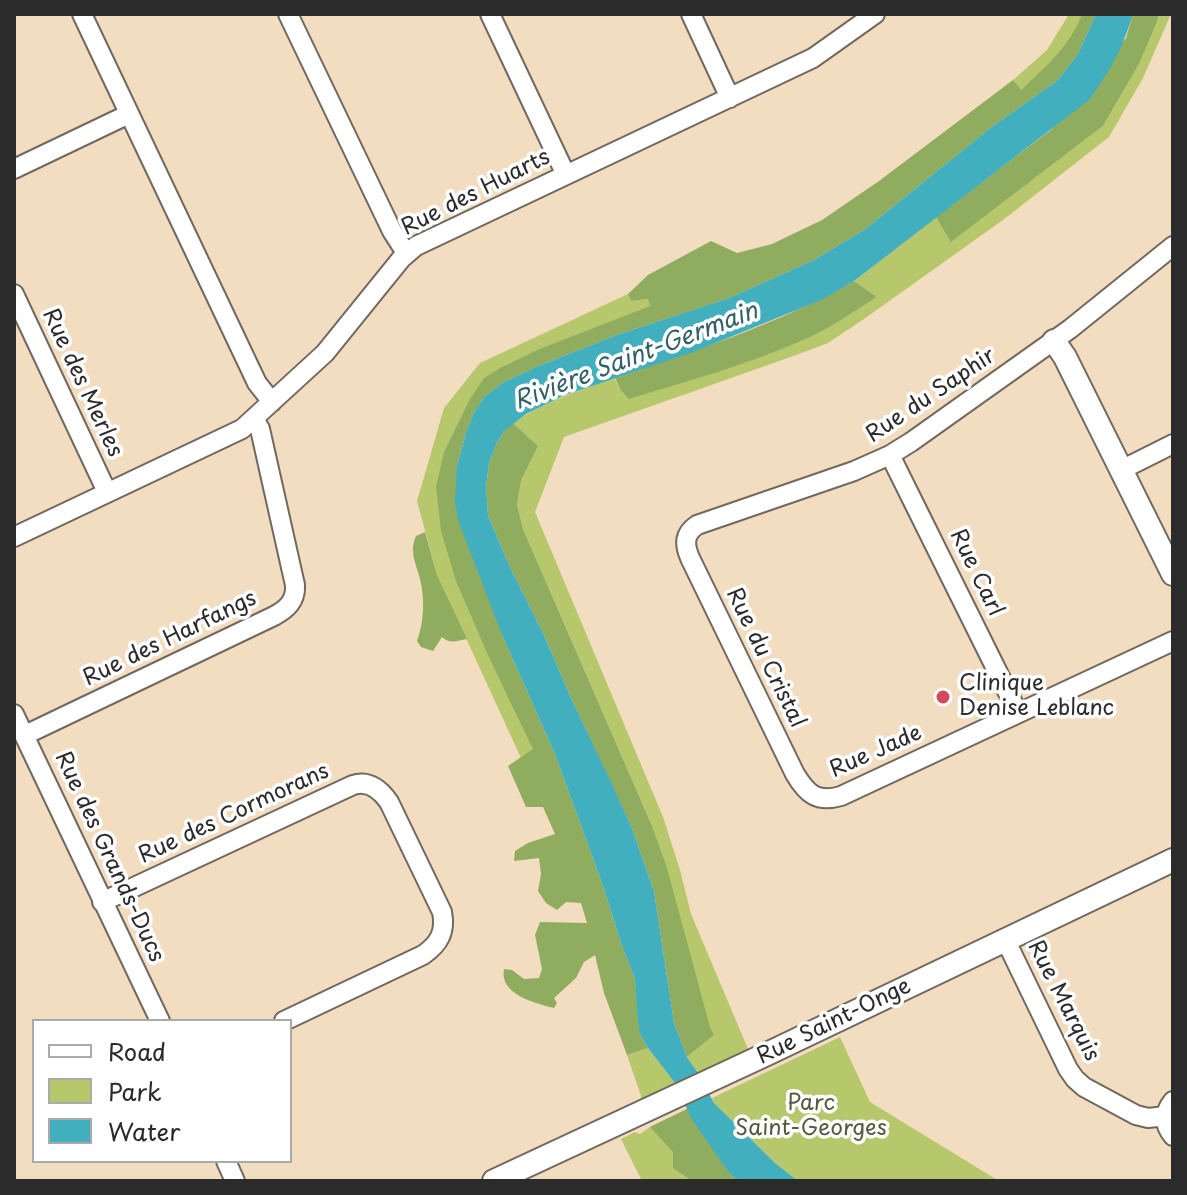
<!DOCTYPE html>
<html>
<head>
<meta charset="utf-8">
<style>
	body { margin:0 }
	#map { position:relative; width:1187px; height:1195px; overflow:hidden; background:#f3ddc0; font-family:"Playpen Sans",sans-serif }
	canvas { display:block }
	.frame { position:absolute; inset:0; border:16px solid #2b2b2b; pointer-events:none }
	.legend { position:absolute; left:32px; top:1019px; width:260px; height:144px; box-sizing:border-box; background:#fff; border:2px solid #aaa; margin:0; padding:10px 14px; list-style:none; font-size:24px; color:#2b2b2b }
	.legend li { display:flex; align-items:center; gap:16px; height:40px }
	.legend b { width:40px; border:2px solid #aaa }
</style>
</head>
<body>
<div id="map">
<canvas width="1187" height="1195"></canvas>
<div class="frame"></div>
<ul class="legend">
<li><b style="height:10px;background:#fff"></b>Road</li>
<li><b style="height:22px;background:#b6c86b"></b>Park</li>
<li><b style="height:22px;background:#41afbd"></b>Water</li>
</ul>
</div>
<script>
const ctx = document.querySelector('canvas').getContext('2d');
ctx.lineJoin = 'round';
function fill(path, color) {
  ctx.fillStyle = color;
  ctx.fill(path, 'evenodd');
}
function trace(path, color, width, dash) {
  ctx.strokeStyle = color;
  ctx.lineWidth = width;
  ctx.lineCap = dash ? 'butt' : 'round';
  ctx.setLineDash(dash || []);
  ctx.stroke(path);
}
function drawText(font, color, halo, rows, align = 'center') {
  ctx.font = font + ' "Playpen Sans",sans-serif';
  ctx.lineWidth = 7;
  ctx.setLineDash([]);
  ctx.textBaseline = 'middle';
  ctx.strokeStyle = halo;
  ctx.fillStyle = color;
  for (const [text, x, y, turn = 0] of rows) {
    ctx.save();
    ctx.translate(x, y);
    ctx.rotate((+turn || 0) * Math.PI / 180);
    ctx.textAlign = isNaN(turn) ? turn : align;
    if (halo) ctx.strokeText(text, 0, 0);
    ctx.fillText(text, 0, 0);
    ctx.restore();
  }
}
const green = new Path2D(`
	M1069 14H1082C1068 48 1047 66 1020 91L1013 80 1047 50Z
	M1159 14H1171L1143 78 1109 137 1003 220 864 319 828 343 799 354 564 437 535 512 663 817 680 870 691 914 748 1049 698 1073 687 1057 714 1035 710 1028 652 826 523 529 517 504 521 481 538 446 513 423C544 402 579 390 614 378L620 389C654 383 691 379 725 369 783 351 826 330 877 297L854 281 936 217 952 241 1103 126 1139 64 1157 22Z
	M628 294 631 301 648 299 651 306 539 349 502 367 444 452 491 662 534 749 521 758 437 575 417 501 444 408 480 363Z
	M840 1037 870 1102 999 1181H798L775 1163 714 1103 712 1098Z
	M648 1048 675 1083 642 1099 627 1055Z
	M687 1109 729 1173 739 1181H642L621 1139 635 1132 640 1134 650 1127Z`);
const forest = new Path2D(`
	M1082 14H1096L1078 54 1058 80 993 126 864 230 814 260 729 298 617 335 536 367 504 382 485 396 474 412 466 433 457 466 503 637 555 754 604 889 622 946 635 979 641 1036 648 1048 627 1055 604 993 595 955 584 962 576 978 554 998 557 1003 554 1008C534 1003 499 994 504 969L512 970 524 979 539 978 542 969 535 935 540 922 587 923 581 903 566 902 557 910 546 903 538 891 541 874 539 858 514 861 515 851 528 843 555 834 543 807H526L508 766 533 749 491 662 456 581 441 531 436 487 444 452 470 399 484 378 502 367 539 349 650 306 648 299 631 301 628 294 648 275 711 241 737 253 772 244 822 220 879 181 1013 80 1021 90C1047 65 1068 48 1082 14Z
	M1133 14H1159L1157 22 1139 64 1103 126 951 242 936 217 1052 129 1126 38Z
	M854 281 877 297C853 312 829 329 803 340 747 365 687 381 629 399L620 389 615 378C694 351 781 323 854 281Z
	M513 423 538 446 521 481 517 504 523 529 652 826 667 868 710 1027 714 1035 687 1057 674 1023 654 891 631 826 571 698 543 633 508 563 488 515 486 487 489 463 496 445 504 431Z
	M425 532 437 575 467 639C457 641 449 644 442 637L433 651 421 647 417 641C424 622 425 599 420 579 416 563 409 552 416 536Z
	M687 1109 729 1173 739 1181H688V1178L673 1168V1152L650 1127Z`);
const water = new Path2D(`
	M1096 14H1133C1122 50 1111 69 1089 100L854 281 821 300 696 351 565 395 526 414 504 431 496 445 489 463 486 487 488 515 508 563 543 633 571 698 610 780 631 826 654 891 674 1023 687 1057 698 1073 714 1103 775 1163 798 1181H739L729 1173 691 1118 675 1083 648 1048 641 1036 638 1022 635 979 622 946 604 889 555 754 503 637 459 523 455 503 457 466 466 433 474 412 485 396 504 382 536 367 617 335 729 298 814 260 864 230 993 126 1058 80 1078 54Z`);
const minor = new Path2D(`
	M82 14 257 383 272 402
	M288 14 392 231 406 253
	M490 14 566 175
	M691 14 730 98
	M14 169 129 114
	M1173 246 1070 329 911 442 890 455 854 471 697 525C684 534 684 544 690 558L795 774C807 794 817 803 841 796L1173 641
	M14 294 107 492
	M890 455 1018 713
	M1121 470 1173 444
	M14 537 242 429 325 353 401 259 416 246 813 58 875 14
	M14 714 160 1021
	M25 735 274 616C287 609 296 601 295 585L260 429 254 419
	M102 902 353 785C368 780 380 789 389 802L442 912C446 932 439 944 423 955L284 1021
	M1005 939 1068 1069 1075 1079 1084 1087 1136 1115 1148 1118 1166 1116
	M1173 1101C1164 1112 1163 1124 1173 1136
	M226 1161 235 1181`);
const tertiary = new Path2D(`
	M1054 341 1065 357 1173 574
	M494 1181 769 1053 1173 860`);
const markers = [
	[943,697,8,"#d1495b"]
];
const streetNames = [
	["Rue des Huarts",476,193,-27],
	["Rue des Merles",82,383,65],
	["Rue du Saphir",931,396,-34],
	["Rue Carl",976,573,64],
	["Rue des Harfangs",170,639,-26],
	["Rue du Cristal",765,658,64],
	["Rue Jade",876,752,-24],
	["Rue des Cormorans",234,814,-25],
	["Rue des Grands-Ducs",109,857,65],
	["Rue Marquis",1063,1001,63],
	["Rue Saint-Onge",834,1022,-26]
];
const poiNames = [
	["Clinique",959,684],
	["Denise Leblanc",959,709]
];
const parkNames = [
	["Parc",811,1104],
	["Saint-Georges",811,1129]
];
const waterNames = [
	["Rivière Saint-Germain",636,357,-21]
];
fill(green, '#b6c86b');
fill(forest, '#90ac5f');
fill(water, '#41afbd');
trace(minor, '#71695f', 22);
trace(tertiary, '#71695f', 26);
trace(minor, '#fff', 18);
trace(tertiary, '#fff', 22);
for (const [x, y, r, color] of markers) {
  const dot = new Path2D();
  dot.arc(x, y, r, 0, 2 * Math.PI);
  ctx.fillStyle = color;
  ctx.fill(dot);
  trace(dot, '#fff', 3);
}
drawText('22px', '#2b2b2b', '#fff', streetNames);
drawText('22px', '#2b2b2b', '#fff', poiNames, 'left');
drawText('22px', '#555a3e', '#fff', parkNames);
drawText('italic 24px', '#346065', '#fff', waterNames);
</script>
</body>
</html>
